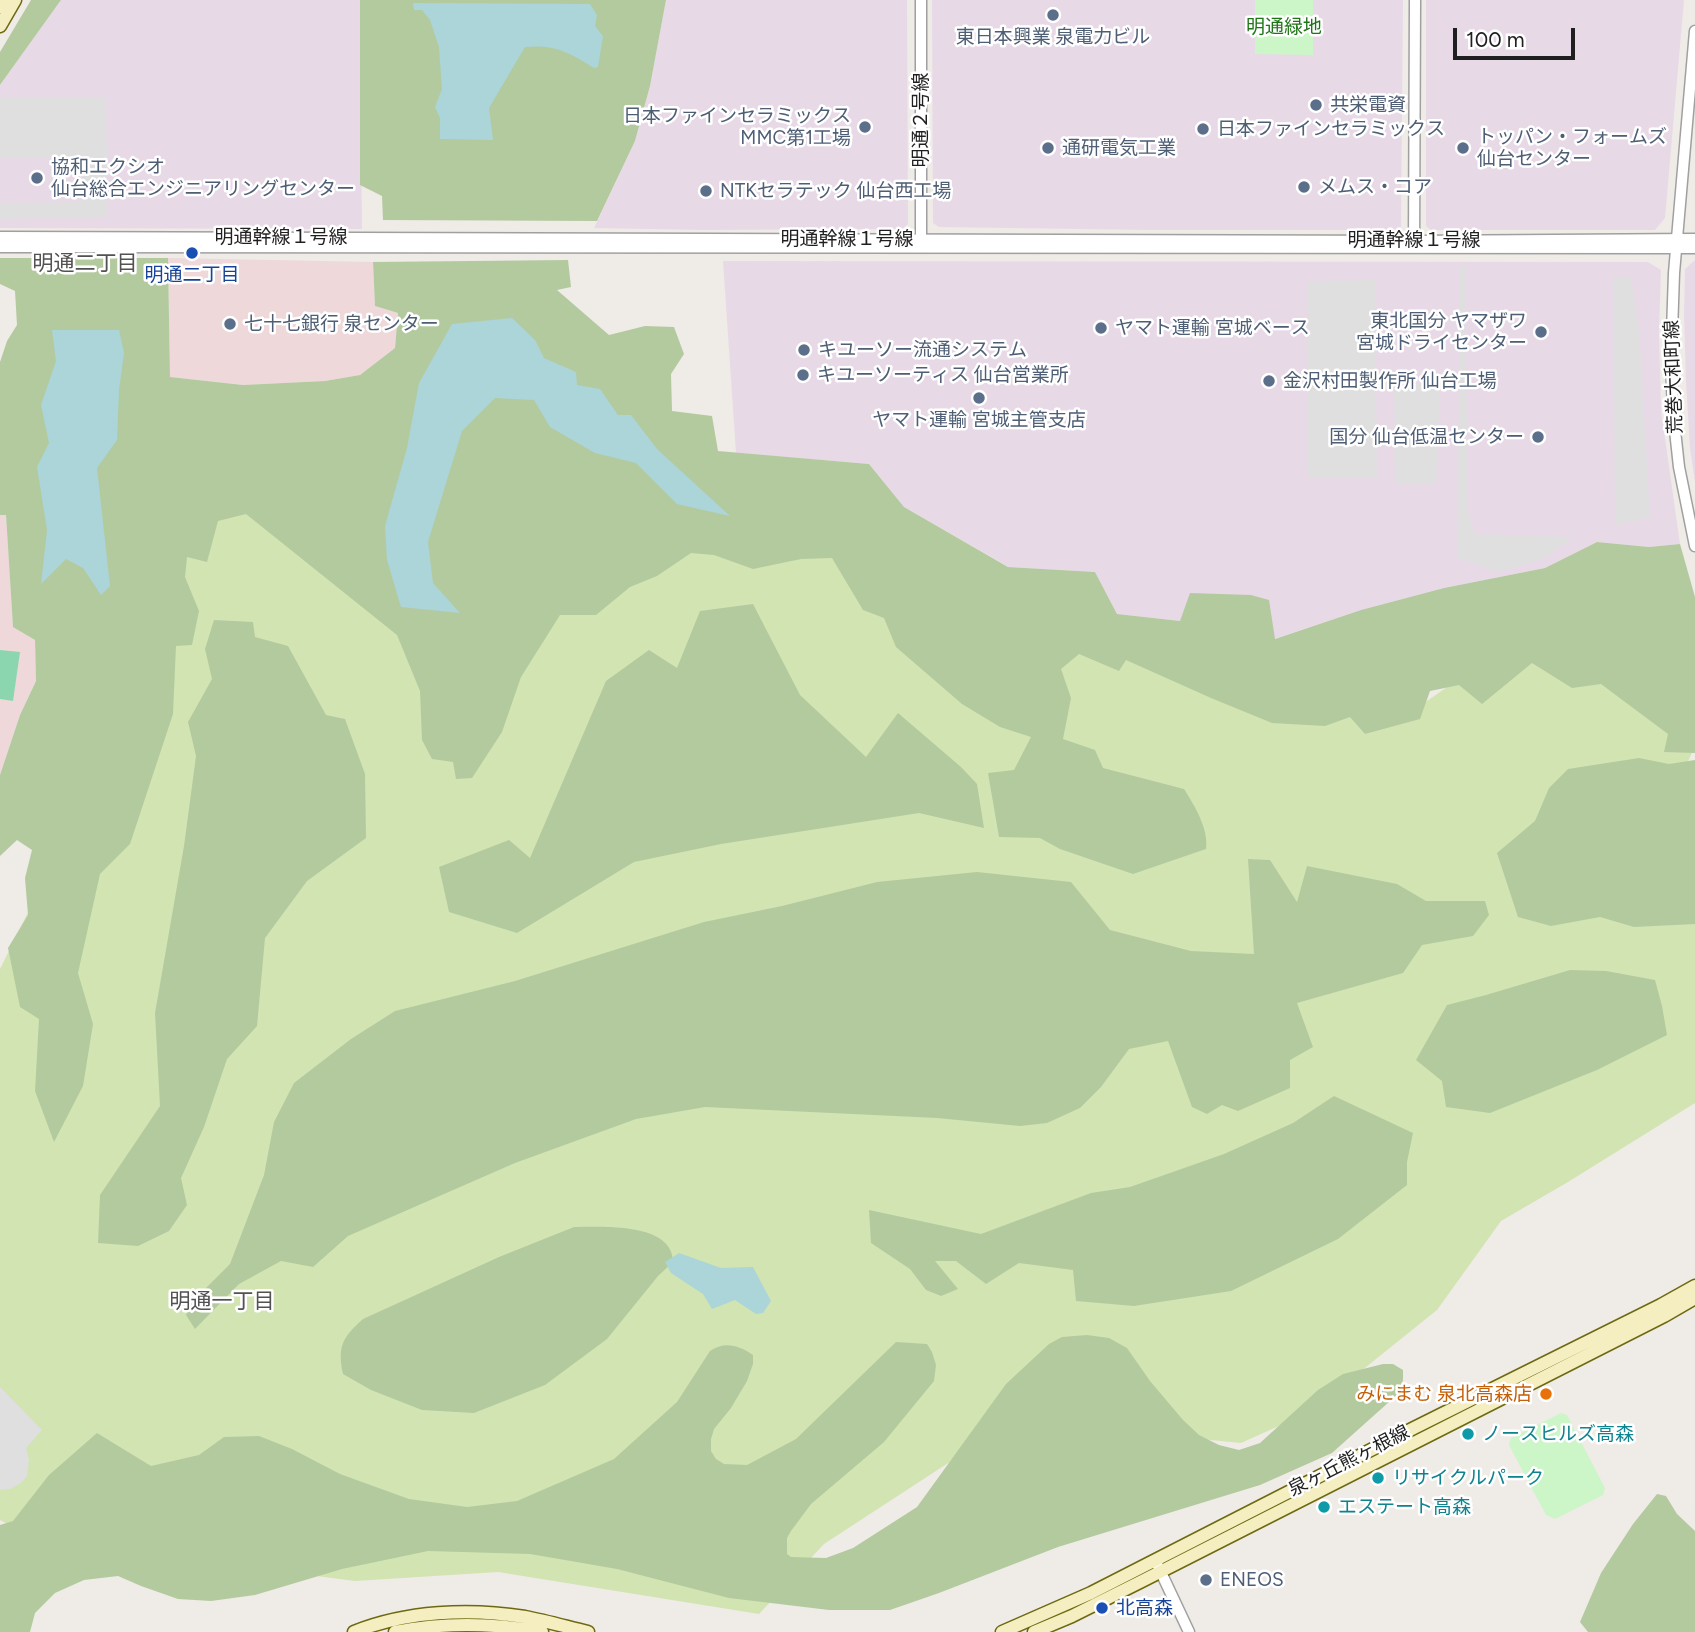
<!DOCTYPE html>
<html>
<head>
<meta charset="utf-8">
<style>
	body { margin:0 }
	#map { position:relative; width:1695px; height:1632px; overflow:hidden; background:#efebe7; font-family:Figtree,sans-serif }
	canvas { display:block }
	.scale { position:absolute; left:1453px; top:28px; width:122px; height:32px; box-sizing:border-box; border:4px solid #1f1f1f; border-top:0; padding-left:9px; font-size:21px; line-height:24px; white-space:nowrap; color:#1f1f1f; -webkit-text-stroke:5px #fff; paint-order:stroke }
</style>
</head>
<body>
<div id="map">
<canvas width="1695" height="1632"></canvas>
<div class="scale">100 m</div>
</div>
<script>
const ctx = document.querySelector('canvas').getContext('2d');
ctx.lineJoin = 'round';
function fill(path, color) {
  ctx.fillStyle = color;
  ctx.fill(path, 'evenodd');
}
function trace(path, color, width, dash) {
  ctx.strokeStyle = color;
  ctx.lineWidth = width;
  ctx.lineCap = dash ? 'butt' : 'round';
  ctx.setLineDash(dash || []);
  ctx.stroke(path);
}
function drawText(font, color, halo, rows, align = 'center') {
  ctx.font = font + ' Figtree,"Noto Sans JP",sans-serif';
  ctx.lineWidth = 5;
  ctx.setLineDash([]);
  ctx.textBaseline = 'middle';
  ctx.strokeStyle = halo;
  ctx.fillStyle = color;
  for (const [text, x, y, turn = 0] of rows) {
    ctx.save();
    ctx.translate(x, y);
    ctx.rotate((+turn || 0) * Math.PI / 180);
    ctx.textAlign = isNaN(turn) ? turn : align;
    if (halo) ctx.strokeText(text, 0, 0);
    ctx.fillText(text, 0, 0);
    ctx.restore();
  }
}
const commercial = new Path2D(`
	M168 258 373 262 375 306 398 313 395 348 360 375 325 381 243 385 170 377Z
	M0 515H6L13 626 35 640 36 681 20 715 0 775Z`);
const industrial = new Path2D(`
	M61 0H360L362 229 0 228V85Z
	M666 0H907L908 224 903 229 704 230 594 228 635 141 650 86Z
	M932 0H1255V54H1313V0H1403L1401 228 1398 230H1148L939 227 933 223Z
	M1426 0H1684L1665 218 1655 230H1431L1426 226Z
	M1695 260V482L1690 448 1686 382 1684 316 1685 269Z
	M723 261 1648 262 1661 270 1659 332 1661 410 1680 544 1649 547 1597 542 1545 568 1444 588 1361 610 1274 639 1180 621 1117 614 1095 572 1009 567 904 507 869 464 736 453Z`);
const grass = new Path2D(`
	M251 495 555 605 682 542 837 549 1075 645 1414 710 1466 674 1530 654 1602 675 1695 746 1681 777 1695 812V1103L1568 1182 1501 1221 1437 1310 1310 1412 1241 1443 1140 1433 1034 1407 824 1544 759 1614 498 1572 355 1581 185 1559 27 1534 0 1520V969L56 856 167 524Z`);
const forest = new Path2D(`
	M31 0H61L0 85V52Z
	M360 0H666L650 86 635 141 597 221 383 220 382 196 360 185Z
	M0 258H168L170 377 243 385 325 381 360 375 395 348 398 313 375 306 373 262 568 260 571 287 557 290 609 335 645 326 674 327 684 354 671 374 672 411 712 416 718 451 869 464 904 507 1008 567 1095 572 1117 614 1180 621 1190 593 1251 595 1269 600 1275 639 1361 610 1444 588 1545 568 1597 542 1649 547 1680 544 1695 597V753L1664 752 1668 734 1601 684 1572 688 1532 663 1482 704 1459 685 1430 691 1420 719 1365 734 1350 717 1325 726 1272 723 1211 698 1126 660 1119 671 1079 654 1061 669 1071 698 1063 739 1095 750 1103 768 1184 789C1195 806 1209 830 1206 849L1133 874 1060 849 1040 838 999 837 988 773 1014 770 1031 737 1000 727 962 704 896 647 884 618 863 610 832 558 801 559 753 569 714 555 691 553 657 576 630 587 596 615H560L521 677 502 732 472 778 456 779 453 762 432 759 422 740 420 691 397 635 246 514 218 521 207 562 187 557 185 577 199 611 192 645 176 646 173 714 130 844 100 874 78 973 93 1024 83 1086 54 1142 35 1091 39 1019 20 1007 8 948 28 915 25 878 32 850 17 840 0 856V775L20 715 36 681 35 640 13 627 6 515H0V362L7 341 17 325 15 291 0 284Z
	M753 604 800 695 866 757 898 713 961 767 977 784 984 828 919 813 721 844 634 862 517 933 449 912 439 867 509 840 530 858 606 681 649 650 677 668 700 611Z
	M214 620 253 622 255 637 288 646 326 715 345 719 365 774 366 838 307 881 265 938 257 1026 227 1059 204 1127 181 1178 187 1205 169 1231 138 1246 98 1243 100 1195 160 1106 155 1013 184 846 196 756 188 722 212 679 205 649Z
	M1639 758 1669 764 1695 760V924L1634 927 1600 917 1551 926 1518 917 1497 853 1535 821 1549 788 1568 769Z
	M1248 859 1270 860 1297 902 1307 866 1397 884 1426 901H1485L1489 915 1473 936 1422 945 1403 973 1297 1003 1313 1047 1290 1060V1088L1238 1111 1222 1105 1207 1114 1192 1107 1168 1041 1129 1049 1101 1087 1080 1108 1047 1123 1020 1126 937 1118 705 1107 636 1119 515 1163 348 1236 313 1267 281 1261 239 1284 195 1329 186 1315 192 1302 230 1264 264 1175 274 1122 294 1083 351 1039 395 1011 515 981 704 922 782 906 877 882 977 872 1071 882 1110 930 1191 951 1254 954Z
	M1570 970 1606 971 1655 980 1662 1006 1667 1035 1597 1070 1490 1113 1446 1107 1442 1081 1416 1060 1447 1005 1486 995Z
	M1334 1096 1413 1133 1407 1162V1185L1338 1239 1231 1291 1134 1306 1076 1301 1073 1270 1019 1263 986 1284 956 1261H935L958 1289 941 1296 926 1290 910 1269 871 1243 869 1210 981 1234 1091 1193 1130 1187 1224 1154 1293 1123Z
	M574 1227C601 1227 673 1222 673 1262L658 1276 607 1339 545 1385 474 1413 422 1410 371 1390 343 1374C337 1346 343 1337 363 1319L499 1257Z
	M1087 1335 1109 1338 1127 1348 1150 1381 1183 1420 1199 1435 1219 1445 1239 1450 1260 1443 1318 1390 1343 1374 1383 1364H1393L1403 1370V1380L1399 1393 1332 1453 1260 1485 1058 1547 939 1593 890 1610H829L729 1598 617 1569 530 1554 428 1551 342 1569 255 1595 211 1601 178 1599 141 1586 118 1576 84 1580 55 1593 35 1613 30 1632H0V1525L13 1521 49 1475 97 1433 151 1466 199 1455 224 1437 259 1436 292 1449 340 1474 409 1499 467 1507 517 1501 614 1459 677 1402 710 1351C724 1341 739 1345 753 1355V1364L747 1381 731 1408 714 1429 711 1439V1451L716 1459 724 1464 747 1465 796 1439 896 1342 927 1344 932 1352 936 1365 934 1381 884 1442 811 1504 791 1531 787 1538V1554L791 1557 826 1558 853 1548 917 1507 1006 1384 1049 1344 1062 1337Z
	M1657 1494 1666 1496 1677 1514 1695 1531V1632H1588L1580 1622 1601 1573 1633 1524Z`);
const park = new Path2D(`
	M1255 0H1313V55L1255 54Z
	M1561 1413 1567 1415 1605 1488 1603 1495 1555 1519 1546 1515 1509 1445 1511 1438Z`);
const pitch = new Path2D(`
	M0 650 20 652 13 701 0 699Z`);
const parking = new Path2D(`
	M106 97 108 217 0 219V203L81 202V157H0V98Z
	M1465 265 1468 509 1474 534 1573 537 1545 558 1498 572 1457 557 1460 266Z
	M1613 276 1631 278 1639 329 1650 517 1615 526Z
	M1375 280 1377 478 1308 477 1307 281Z
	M1440 383 1436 483 1395 484 1394 384Z
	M0 1387 42 1430 26 1448 29 1460 27 1476 21 1483 10 1489 0 1490Z`);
const water = new Path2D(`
	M413 3 590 4 597 15 595 26 603 36 598 67 594 68C569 52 555 44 525 47L489 108 493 140 440 139V118L435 107 442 89 439 47 430 20 422 10H414Z
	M512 318 535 340 544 358 576 372 577 385 600 389 618 415H631L657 449 730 516 677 504 636 463 595 453 550 427 534 400 495 398 462 431 428 542 433 583 460 613 401 607 387 560 385 526 407 448 419 383 452 324Z
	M52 330H119L124 353 119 390 117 440 97 468 110 586 101 595 83 568 66 559 41 584 47 530 37 467 49 443 41 405 56 361Z
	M679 1253 721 1268 753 1267 771 1301 763 1313 756 1314 735 1300 712 1309 703 1294 671 1273 665 1262Z`);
const tertiary = new Path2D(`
	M1695 31 1674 273 1671 361 1673 412 1679 467 1695 546
	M0 237 1414 241 1695 239
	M921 246V0
	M1414 246 1415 0
	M0 247 1695 248
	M1158 1566 1189 1632`);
const secondary = new Path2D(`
	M0 7 4 0
	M0 26 15 0
	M354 1632C406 1611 469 1608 525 1617 546 1621 567 1627 588 1632
	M395 1632C445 1622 493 1623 542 1632
	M1002 1632 1091 1593 1414 1428 1661 1305 1695 1286
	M1034 1632 1072 1616 1142 1581 1664 1316 1695 1298`);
const markers = [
	[1053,15,7,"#5c6f8a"],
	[1316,105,7,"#5c6f8a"],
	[865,127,7,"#5c6f8a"],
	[1203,129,7,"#5c6f8a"],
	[1048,148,7,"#5c6f8a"],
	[1463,148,7,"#5c6f8a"],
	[37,178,7,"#5c6f8a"],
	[1304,187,7,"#5c6f8a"],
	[706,191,7,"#5c6f8a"],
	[192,253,7,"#1a4fb4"],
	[230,324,7,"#5c6f8a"],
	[1101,328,7,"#5c6f8a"],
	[1541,332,7,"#5c6f8a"],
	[804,350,7,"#5c6f8a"],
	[803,375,7,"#5c6f8a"],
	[1269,381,7,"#5c6f8a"],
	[979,398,7,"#5c6f8a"],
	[1538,437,7,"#5c6f8a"],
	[1546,1394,7,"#e8710a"],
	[1468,1434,7,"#0f9aa8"],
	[1378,1478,7,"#0f9aa8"],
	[1324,1507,7,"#0f9aa8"],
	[1206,1580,7,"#5c6f8a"],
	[1102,1608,7,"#1a4fb4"]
];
const parkNames = [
	["明通緑地",1284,27]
];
const serviceNames = [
	["東日本興業 泉電力ビル",1053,37,"center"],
	["共栄電資",1330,105],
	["日本ファインセラミックス",851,116,"right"],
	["MMC第1工場",851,138,"right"],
	["日本ファインセラミックス",1217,129],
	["トッパン・フォームズ",1477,137],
	["仙台センター",1477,159],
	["通研電気工業",1062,148],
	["協和エクシオ",51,167],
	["仙台総合エンジニアリングセンター",51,189],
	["メムス・コア",1318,187],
	["NTKセラテック 仙台西工場",720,191],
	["東北国分 ヤマザワ",1527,321,"right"],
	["宮城ドライセンター",1527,343,"right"],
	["七十七銀行 泉センター",244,324],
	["ヤマト運輸 宮城ベース",1115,328],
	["キユーソー流通システム",818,350],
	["キユーソーティス 仙台営業所",817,375],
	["金沢村田製作所 仙台工場",1283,381],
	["ヤマト運輸 宮城主管支店",979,420,"center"],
	["国分 仙台低温センター",1524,437,"right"],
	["ENEOS",1220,1580]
];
const streetNames = [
	["明通２号線",921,120,-90],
	["明通幹線１号線",281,237],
	["明通幹線１号線",847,239],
	["明通幹線１号線",1414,240],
	["荒巻大和町線",1674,377,-92],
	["泉ヶ丘熊ヶ根線",1349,1461,-27]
];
const transitNames = [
	["明通二丁目",192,275],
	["北高森",1116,1608,"left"]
];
const foodNames = [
	["みにまむ 泉北高森店",1532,1394]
];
const cultureNames = [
	["ノースヒルズ高森",1482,1434],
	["リサイクルパーク",1392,1478],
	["エステート高森",1338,1507]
];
const neighbourhoodNames = [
	["明通二丁目",85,264],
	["明通一丁目",222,1302]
];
fill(commercial, '#eed8da');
fill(industrial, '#e8d9e7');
fill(grass, '#d2e4b2');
fill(forest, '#b3ca9f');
fill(park, '#ccf5c8');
fill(pitch, '#8cd6af');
fill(parking, '#dfdfdf');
fill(water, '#abd5d8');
trace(tertiary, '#a0a0a0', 13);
trace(secondary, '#6d6910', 15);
trace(tertiary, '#fff', 10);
trace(secondary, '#f4eec0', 12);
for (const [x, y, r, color] of markers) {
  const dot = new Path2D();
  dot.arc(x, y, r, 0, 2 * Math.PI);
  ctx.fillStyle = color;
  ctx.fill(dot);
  trace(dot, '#fff', 2.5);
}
drawText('19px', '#1d7516', '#fff', parkNames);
drawText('19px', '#4e5e75', '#fff', serviceNames, 'left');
drawText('19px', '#1f1f1f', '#fff', streetNames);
drawText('19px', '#164399', '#fff', transitNames);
drawText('19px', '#c56008', '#fff', foodNames, 'right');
drawText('19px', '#0d838f', '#fff', cultureNames, 'left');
drawText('21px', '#525252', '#fff', neighbourhoodNames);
</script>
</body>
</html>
